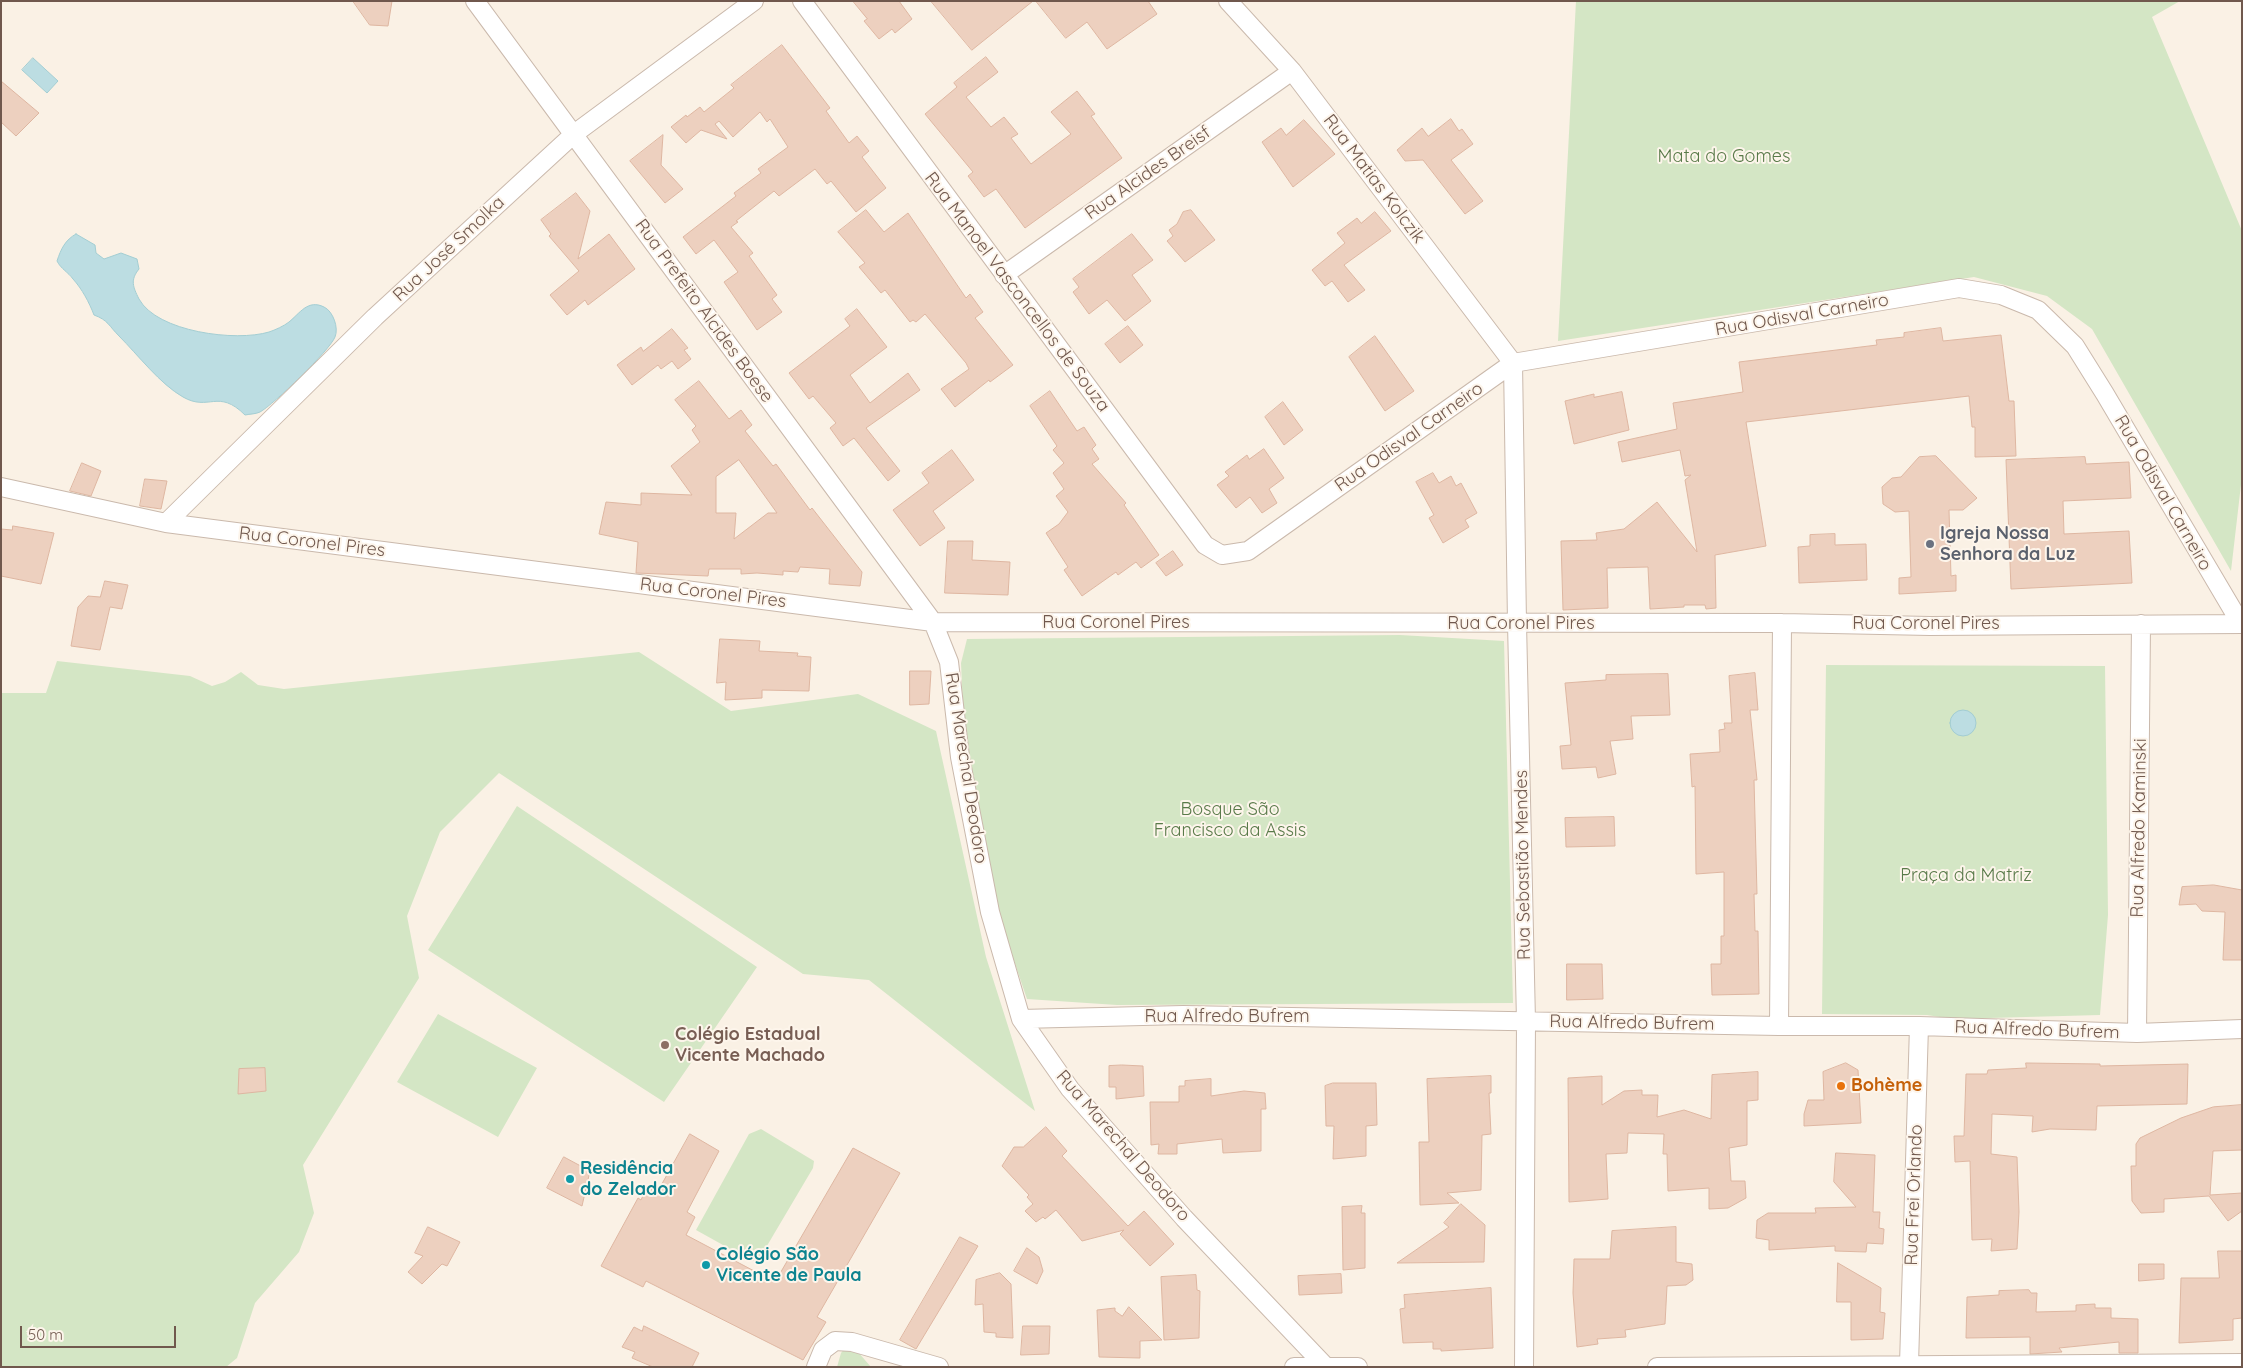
<!DOCTYPE html>
<html>
<head>
<meta charset="utf-8">
<style>
	body { margin:0 }
	#map { position:relative; width:2243px; height:1368px; overflow:hidden; background:#faf1e5; font-family:Quicksand,sans-serif }
	canvas { display:block }
	.frame { position:absolute; inset:0; border:2px solid #70584d; pointer-events:none }
	.scale { position:absolute; left:20px; top:1326px; width:156px; height:22px; box-sizing:border-box; border:2px solid #70584d; border-top:0; padding-left:6px; font-size:15px; line-height:18px; white-space:nowrap; color:#70584d; -webkit-text-stroke:4px #fdf5eb; paint-order:stroke }
</style>
</head>
<body>
<div id="map">
<canvas width="2243" height="1368"></canvas>
<div class="frame"></div>
<div class="scale">50 m</div>
</div>
<script>
const ctx = document.querySelector('canvas').getContext('2d');
ctx.lineJoin = 'round';
function fill(path, color) {
  ctx.fillStyle = color;
  ctx.fill(path, 'evenodd');
}
function trace(path, color, width, dash) {
  ctx.strokeStyle = color;
  ctx.lineWidth = width;
  ctx.lineCap = dash ? 'butt' : 'round';
  ctx.setLineDash(dash || []);
  ctx.stroke(path);
}
function drawText(font, color, halo, rows, align = 'center') {
  ctx.font = font + ' Quicksand,sans-serif';
  ctx.lineWidth = 4;
  ctx.setLineDash([]);
  ctx.textBaseline = 'middle';
  ctx.strokeStyle = halo;
  ctx.fillStyle = color;
  for (const [text, x, y, turn = 0] of rows) {
    ctx.save();
    ctx.translate(x, y);
    ctx.rotate((+turn || 0) * Math.PI / 180);
    ctx.textAlign = isNaN(turn) ? turn : align;
    if (halo) ctx.strokeText(text, 0, 0);
    ctx.fillText(text, 0, 0);
    ctx.restore();
  }
}
const green = new Path2D(`
	M1576 1H2180L2152 17 2242 231V476L2231 571 2092 329 2047 296 1974 277 1558 341Z
	M1400 635 1504 641 1513 1003 1117 1005 1027 999 997 911 965 755 961 663 967 639Z
	M639 652 731 711 858 694 936 731 986 957 1035 1111 869 980 803 974 499 773 440 832 407 916 419 978 303 1165 314 1213 299 1252 255 1303 237 1358 226 1367H1V693H46L57 661 190 676 212 686 225 682 241 672 258 685 284 689Z
	M1826 665 2105 666 2108 915 2100 1015 1952 1019 1927 1015 1822 1014Z
	M517 806 757 967 664 1102 428 950Z
	M438 1014 537 1068 498 1137 397 1082Z
	M761 1129 814 1161 813 1168 758 1261 750 1260 696 1230 749 1134Z
	M845 1348 858 1352 871 1367H837L841 1353Z`);
const water = new Path2D(`
	M33 58 58 81 47 93 22 70Z
	M76 234 95 245 96 253 104 259 121 253 137 259 139 269C130 280 133 287 139 299 157 332 236 342 269 332 275 330 284 326 289 322 300 313 308 299 324 307 333 311 339 328 335 337 330 350 273 405 260 412 256 414 250 414 245 415 218 388 209 412 183 397 160 384 138 355 119 336 109 326 108 320 94 315 89 302 82 289 73 279 68 272 61 269 57 261 61 249 65 240 76 234Z
	M1950 723a13 13 0 1 1 26 0a13 13 0 1 1-26 0Z`);
const building = new Path2D(`
	M353 1H392L388 26 370 25Z
	M853 1H899L912 19 895 33 892 29 879 39 864 21 867 19Z
	M931 1H1033L972 50Z
	M1036 1H1148L1157 14 1107 49 1087 22 1066 38Z
	M782 45 830 108 826 111 849 143 857 136 869 151 862 157 886 188 856 212 831 181 827 184 815 169 779 196 774 191 736 221 738 222 731 227 753 253 749 256 777 295 772 299 782 312 757 330 724 282 738 272 714 240 696 254 683 237 736 196 734 193 761 173 758 169 788 147 770 119 767 122 760 112 733 137 719 121 715 124 727 139 701 130 686 143 671 127 686 115 687 117 700 107 704 112 734 88 731 85Z
	M986 57 998 72 966 97 991 127 1004 117 1018 134 1011 138 1031 164 1071 134 1051 112 1077 91 1095 114 1091 116 1122 158 1025 228 996 189 984 197 968 176 973 172 925 114 957 87 954 83Z
	M1 81 39 113 16 136 1 122Z
	M1451 119 1459 131 1462 129 1473 144 1451 160 1483 201 1465 214 1423 160 1405 161 1397 150 1422 128 1428 136Z
	M1304 120 1335 154 1293 187 1262 142 1281 128 1286 135Z
	M663 135 661 165 683 189 665 203 630 161Z
	M576 193 590 211 578 259 609 234 635 269 588 305 585 300 567 315 550 295 579 271 549 236 551 234 541 220Z
	M866 210 884 232 908 213 966 298 970 294 983 312 975 318 1013 365 990 382 989 380 955 407 941 389 969 369 966 363 925 314 916 322 913 320 910 322 885 290 881 293 859 267 865 263 838 232Z
	M1191 210 1215 240 1185 262 1167 241 1173 236 1169 230 1177 224 1183 212Z
	M1375 212 1391 231 1344 265 1365 290 1348 302 1332 281 1325 286 1312 270 1345 243 1337 233 1357 218 1361 223Z
	M1132 234 1153 260 1132 275 1151 301 1125 321 1107 300 1089 314 1073 292 1079 287 1073 279Z
	M857 309 887 347 850 375 870 403 908 373 920 390 866 428 900 471 888 481 854 438 843 446 830 428 836 423 813 396 809 399 789 373 850 326 845 319Z
	M1128 326 1143 345 1120 363 1105 344Z
	M1941 328 1943 341 2001 335 2009 401H2014L2016 456 1975 457V427H1972L1969 396 1746 422 1766 546 1715 555 1716 608 1706 609 1705 605H1684V607L1650 609 1648 567 1607 568 1608 608 1563 610 1561 541 1597 540 1596 533 1624 529 1657 502 1697 552 1685 480 1691 475 1685 476 1680 450 1622 462 1618 442 1677 429 1673 403 1743 392 1739 362 1877 345 1876 340 1904 337V333Z
	M672 329 688 348 684 350 691 359 678 369 672 361 661 369 658 365 632 385 617 365 641 347 643 351Z
	M1375 336 1414 391 1385 411 1349 357Z
	M699 381 729 419 741 410 752 425 745 431 773 466 776 464 810 510 812 508 862 572 860 586 829 584 830 569 800 567 798 572 783 571V575L757 573 741 574V569H709L708 576 636 573 638 542 599 534 606 502 641 505V493L692 495 671 466 700 442 692 430 696 426 675 400ZM739 460 777 513H768L734 539 736 513H716V477Z
	M1050 391 1077 431 1084 427 1096 445 1092 449 1099 459 1092 464 1126 503 1124 505 1159 555 1141 568 1136 562 1118 575 1116 572 1082 596 1064 570 1068 567 1046 533 1059 524 1068 512 1056 496 1064 489 1053 473 1064 463 1053 450 1057 446 1030 406Z
	M1622 392 1629 430 1574 444 1565 401 1594 394V397Z
	M1283 402 1303 430 1284 445 1265 417Z
	M1264 449 1284 478 1269 489 1277 503 1262 513 1250 497 1236 508 1217 485 1229 476 1225 472 1247 455 1249 459Z
	M952 450 974 480 933 511 945 528 920 546 893 510 929 483 922 473Z
	M1936 456 1977 498 1963 510H1949L1951 576 1956 575V591L1899 594V578L1911 577 1909 511 1895 512 1883 504 1882 487 1892 478 1901 477 1919 457Z
	M2085 457 2086 464 2129 462 2131 498 2063 501 2064 534 2129 531 2132 583 2011 589 2006 460Z
	M82 463 101 471 91 496 70 491Z
	M1433 473 1439 483 1451 476 1456 486 1461 483 1477 513 1465 520 1469 527 1443 543 1429 518 1434 515 1416 482Z
	M145 479 167 481 161 509 140 506Z
	M13 526 54 533 41 584 1 576V529L12 530Z
	M1835 534V545L1866 544 1867 580 1799 583 1798 547 1810 546V535Z
	M948 541H973L972 560 1010 562 1008 595 945 593Z
	M1173 551 1183 565 1166 576 1156 563Z
	M105 581 128 585 122 609 110 607 100 650 71 646 78 607 88 596 100 597Z
	M720 639 760 641 759 651 798 653 797 656 811 657 809 691 762 690V698L725 700 726 682 717 683Z
	M910 671H931L929 704 910 705Z
	M1755 673 1758 710H1750L1757 780H1754L1757 894H1754L1755 931H1758L1759 994 1712 995 1711 964H1721V936H1724V872L1696 874 1695 786 1692 787 1690 754 1720 752 1719 730 1725 729 1724 723H1732L1729 676Z
	M1668 674 1670 715 1631 716 1633 739 1610 741 1616 774 1598 778 1596 767 1562 769 1560 746 1571 745 1565 683 1606 680V675Z
	M1614 817 1615 846 1566 847 1565 818Z
	M2214 885 2242 890V960H2223L2225 912 2202 911 2196 904 2179 905 2182 887Z
	M1567 964H1602L1603 999 1567 1000Z
	M1846 1063 1858 1070 1861 1123 1804 1126V1114L1808 1100H1824L1823 1072Z
	M2026 1063 2100 1064V1066L2188 1064 2187 1104 2097 1106 2096 1130 2050 1129 2032 1132 2033 1116 1992 1114 1991 1154 2017 1157 2019 1212 2017 1249 1991 1251 1992 1239 1972 1240 1970 1161 1955 1162 1954 1136H1964L1966 1074H1987L1988 1070 2026 1068Z
	M1122 1065 1143 1066 1144 1096 1116 1099V1087H1109V1066Z
	M265 1068 266 1091 238 1094 239 1069Z
	M1758 1072V1100L1747 1101V1145L1729 1148 1731 1181H1745L1746 1198 1728 1208 1709 1209V1188L1668 1191 1667 1154H1663L1664 1134 1628 1133 1627 1153 1606 1154 1608 1199 1569 1202 1568 1078 1602 1076V1105L1624 1091 1642 1090V1095H1658L1657 1117 1684 1110 1711 1119 1712 1075Z
	M1491 1076V1093H1489L1491 1134 1482 1135 1481 1190 1447 1193 1459 1203 1420 1205 1419 1142H1429L1427 1079Z
	M1211 1079V1096L1244 1091 1265 1093 1266 1109H1261V1151L1223 1153 1222 1139 1177 1144V1154H1158L1159 1144 1151 1145 1150 1102H1179V1086H1185V1081Z
	M1333 1083H1376L1377 1125 1366 1126V1156L1333 1159 1334 1126H1326L1325 1086Z
	M2242 1105V1150L2213 1151 2210 1195 2242 1193V1211L2228 1221 2209 1196 2164 1199V1212L2141 1213 2132 1201 2131 1166H2136V1144L2140 1138 2181 1118 2213 1107Z
	M1046 1127 1067 1151 1062 1156 1128 1226 1144 1211 1174 1244 1150 1266 1120 1234 1124 1230 1082 1241 1056 1210 1045 1219 1043 1217 1036 1222 1025 1211 1033 1204 1027 1197 1029 1195 1002 1166 1014 1147H1023Z
	M690 1134 719 1151 687 1212 695 1217 686 1235 775 1282 853 1148 900 1173 817 1317 826 1322 803 1360 646 1281 643 1287 601 1266 638 1198 641 1200 647 1187 657 1192Z
	M1836 1153 1875 1155 1873 1212H1880L1879 1228 1884 1229 1883 1244 1867 1243 1866 1252 1835 1251V1246L1769 1250V1240L1756 1238 1757 1220 1768 1213H1816L1815 1208 1856 1207 1834 1182Z
	M564 1157 590 1171 582 1206 547 1188Z
	M1461 1204 1485 1225 1484 1262 1397 1263 1449 1227 1444 1223Z
	M1362 1206 1361 1213H1365V1268L1343 1270 1342 1207Z
	M428 1227 460 1242 447 1266 442 1264 422 1284 408 1272 423 1256 415 1253Z
	M1676 1227V1262L1692 1264 1693 1280 1686 1285 1667 1286 1665 1324 1625 1330 1626 1337 1597 1339 1598 1344 1577 1347 1573 1293 1574 1259H1610L1612 1231Z
	M960 1237 978 1246 916 1349 900 1340Z
	M1027 1248 1039 1257 1043 1271 1037 1284 1014 1271Z
	M2218 1251H2242V1318L2233 1319V1340L2179 1343 2181 1278H2219Z
	M1838 1263 1881 1288 1880 1312 1885 1313 1883 1339 1851 1340V1302H1837Z
	M2139 1264H2164V1279L2139 1281Z
	M1000 1273 1011 1284 1013 1338 996 1337V1333L984 1332 983 1304 975 1305 976 1280Z
	M1341 1274 1342 1293 1299 1295 1298 1276Z
	M1196 1275 1197 1290 1200 1291 1199 1338 1164 1340 1161 1277Z
	M1491 1288 1493 1348 1441 1351V1349H1433V1342L1403 1343 1400 1309 1405 1308 1404 1295Z
	M2029 1290 2031 1293H2037L2036 1312 2076 1311V1305L2095 1304V1308H2111V1318L2138 1319V1353H2119V1342L2059 1348 2062 1352 2030 1354V1337L1966 1338 1967 1297 1999 1295V1291Z
	M1129 1307 1162 1340 1140 1341V1358L1099 1357 1097 1310 1115 1308V1311L1122 1316Z
	M644 1326 699 1353 692 1367H653L632 1358 635 1352 622 1347 634 1327 642 1331Z
	M1023 1326H1050L1049 1354 1021 1355Z`);
const minor = new Path2D(`
	M475 1 933 622 949 662 960 757 990 912 1021 1019 1070 1089 1184 1218 1326 1367
	M802 1 1205 545 1222 555 1248 551 1513 363 1959 288 2001 295 2038 310 2075 346 2105 394 2241 624
	M1228 1 1292 71 1513 363 1517 623 1526 1021 1524 1367
	M1004 275 1292 71
	M1 487 166 523 933 622 1782 623 1930 626 2242 624
	M166 523 375 317 574 134 754 1
	M1021 1019 1183 1015 1779 1026H1919L2137 1033 2242 1029
	M1779 1026 1782 623
	M2137 1033 2141 624
	M1909 1364 1919 1026
	M816 1367 823 1350 835 1341 852 1342 939 1367
	M1294 1367H1358
	M1657 1367 2242 1363`);
const markers = [
	[1930,544,5,"#6b7280"],
	[665,1045,5,"#8d6e63"],
	[1841,1086,5,"#e8710a"],
	[570,1179,5,"#0f9aa8"],
	[706,1265,5,"#0f9aa8"]
];
const parkNames = [
	["Mata do Gomes",1724,157],
	["Bosque São",1230,810],
	["Francisco da Assis",1230,831],
	["Praça da Matriz",1966,876]
];
const streetNames = [
	["Rua Alcides Breisf",1148,173,-35],
	["Rua Matias Kolczik",1374,179,53],
	["Rua José Smolka",449,249,-43],
	["Rua Manoel Vasconcellos de Souza",1017,292,53],
	["Rua Prefeito Alcides Boese",704,311,54],
	["Rua Odisval Carneiro",1802,315,-10],
	["Rua Odisval Carneiro",1409,437,-35],
	["Rua Odisval Carneiro",2163,493,60],
	["Rua Coronel Pires",312,542,7],
	["Rua Coronel Pires",713,593,7],
	["Rua Coronel Pires",1116,623],
	["Rua Coronel Pires",1521,624],
	["Rua Coronel Pires",1926,624],
	["Rua Marechal Deodoro",966,768,81],
	["Rua Alfredo Kaminski",2139,828,-89],
	["Rua Sebastião Mendes",1523,865,-91],
	["Rua Alfredo Bufrem",1227,1017],
	["Rua Alfredo Bufrem",1632,1023,1],
	["Rua Alfredo Bufrem",2037,1030,2],
	["Rua Marechal Deodoro",1123,1146,49],
	["Rua Frei Orlando",1914,1195,-88]
];
const worshipNames = [
	["Igreja Nossa",1940,534],
	["Senhora da Luz",1940,555]
];
const educationNames = [
	["Colégio Estadual",675,1035],
	["Vicente Machado",675,1056]
];
const foodNames = [
	["Bohème",1851,1086]
];
const cultureNames = [
	["Residência",580,1169],
	["do Zelador",580,1190],
	["Colégio São",716,1255],
	["Vicente de Paula",716,1276]
];
fill(green, '#d4e6c5');
fill(water, '#bcdde2');
trace(water, '#a3cdd2', 1);
fill(building, '#edd0bf');
trace(building, '#deb6a1', 1);
trace(minor, '#cab9ac', 20);
trace(minor, '#fff', 18);
for (const [x, y, r, color] of markers) {
  const dot = new Path2D();
  dot.arc(x, y, r, 0, 2 * Math.PI);
  ctx.fillStyle = color;
  ctx.fill(dot);
  trace(dot, '#fdf5eb', 2);
}
drawText('18px', '#597a49', '#fdf5eb', parkNames);
drawText('18px', '#70584d', '#fdf5eb', streetNames);
drawText('bold 18px', '#5b616d', '#fdf5eb', worshipNames, 'left');
drawText('bold 18px', '#785e54', '#fdf5eb', educationNames, 'left');
drawText('bold 18px', '#c56008', '#fdf5eb', foodNames, 'left');
drawText('bold 18px', '#0d838f', '#fdf5eb', cultureNames, 'left');
</script>
</body>
</html>
